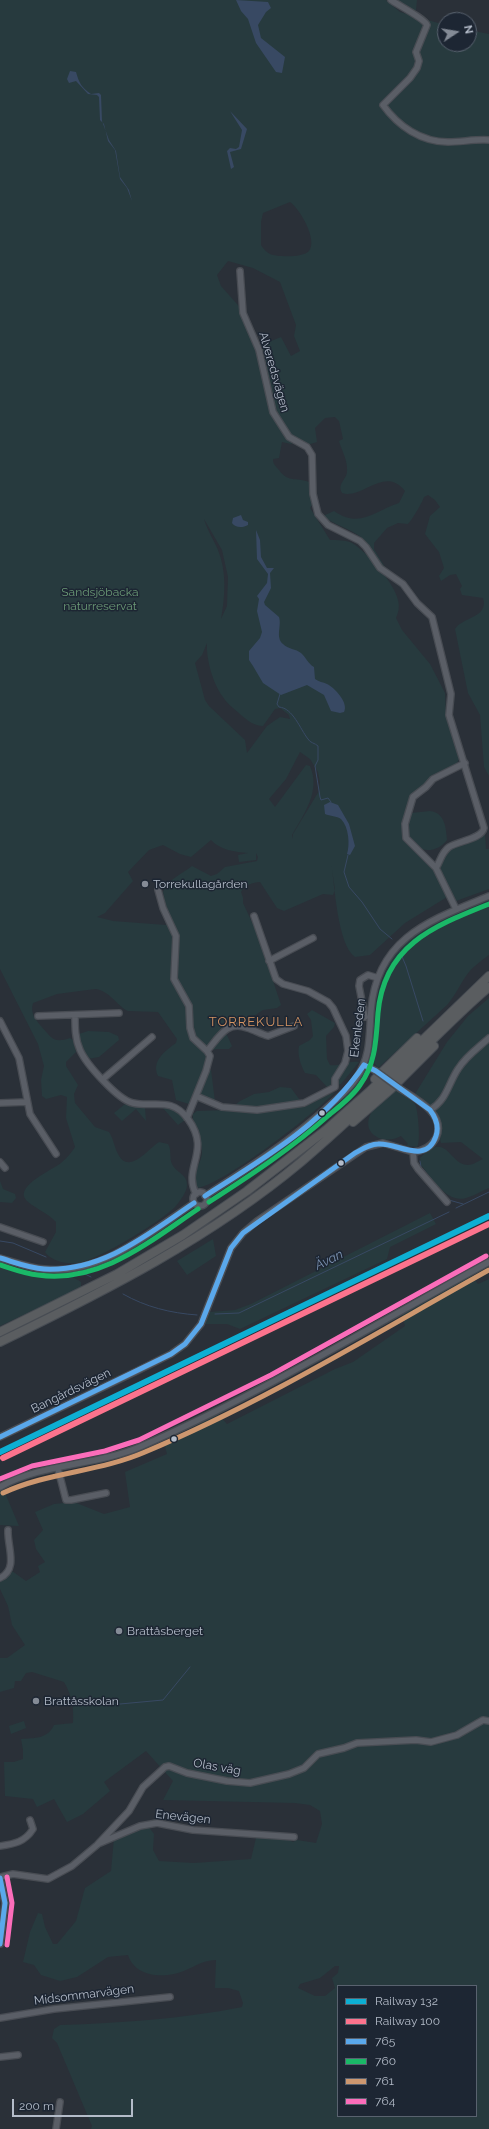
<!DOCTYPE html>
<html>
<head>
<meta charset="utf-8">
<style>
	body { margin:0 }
	#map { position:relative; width:489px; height:2129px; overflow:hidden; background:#2a3038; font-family:Raleway,sans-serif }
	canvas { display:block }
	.legend { position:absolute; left:337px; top:1985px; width:140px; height:132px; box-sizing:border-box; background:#1d2633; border:1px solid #59626f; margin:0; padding:5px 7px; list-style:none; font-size:12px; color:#b4bcc9 }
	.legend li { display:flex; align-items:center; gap:8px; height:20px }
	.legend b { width:20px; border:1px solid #59626f }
	.north { position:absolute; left:437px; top:12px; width:40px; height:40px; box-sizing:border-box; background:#1d2633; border:1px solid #59626f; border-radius:50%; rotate:78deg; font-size:11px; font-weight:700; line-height:16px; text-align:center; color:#b4bcc9 }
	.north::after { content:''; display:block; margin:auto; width:14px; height:18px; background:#848b96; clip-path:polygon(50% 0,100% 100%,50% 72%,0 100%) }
	.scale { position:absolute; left:12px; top:2099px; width:121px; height:18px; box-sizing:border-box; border:2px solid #b4bcc9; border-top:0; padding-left:5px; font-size:12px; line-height:14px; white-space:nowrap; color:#b4bcc9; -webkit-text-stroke:3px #1d2633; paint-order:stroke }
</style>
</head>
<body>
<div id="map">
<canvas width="489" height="2129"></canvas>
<ul class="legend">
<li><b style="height:5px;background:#0dafd3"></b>Railway 132</li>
<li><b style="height:5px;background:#fc738d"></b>Railway 100</li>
<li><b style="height:5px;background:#5aa8eb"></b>765</li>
<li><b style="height:5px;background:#1ab867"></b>760</li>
<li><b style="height:5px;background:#cd976f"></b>761</li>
<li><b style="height:5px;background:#fb6dba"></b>764</li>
</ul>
<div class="north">N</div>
<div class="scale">200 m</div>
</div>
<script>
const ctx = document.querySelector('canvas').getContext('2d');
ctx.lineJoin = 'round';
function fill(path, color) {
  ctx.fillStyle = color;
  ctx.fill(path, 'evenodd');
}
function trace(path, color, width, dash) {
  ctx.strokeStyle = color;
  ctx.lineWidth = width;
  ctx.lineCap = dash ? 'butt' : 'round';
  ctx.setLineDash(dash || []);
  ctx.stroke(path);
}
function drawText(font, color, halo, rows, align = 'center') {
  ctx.font = font + ' Raleway,sans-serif';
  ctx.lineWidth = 3;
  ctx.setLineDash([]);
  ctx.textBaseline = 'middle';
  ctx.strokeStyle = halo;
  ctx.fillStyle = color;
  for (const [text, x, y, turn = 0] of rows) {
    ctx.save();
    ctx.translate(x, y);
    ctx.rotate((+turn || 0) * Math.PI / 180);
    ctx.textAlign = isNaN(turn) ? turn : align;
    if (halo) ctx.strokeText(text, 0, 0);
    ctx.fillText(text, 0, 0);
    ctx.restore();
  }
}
const green = new Path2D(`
	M0 0H386L400 12 445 25V44H469V30L489 34V776L484 767 480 715 468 693 455 629C462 617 489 618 483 598L462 595 460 589 462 586 456 574 450 575 441 581 439 576 444 568 439 552 425 534 430 516 440 507 435 500 428 495 424 497C422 503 412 520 408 524L398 523 387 528 374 543V549L388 572C377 562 372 546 361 537 349 528 334 525 323 516L334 511C360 529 374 511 399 503L405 491C385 465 362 500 342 493 337 484 346 480 347 472 348 460 342 452 339 441L343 439 339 421 335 417 325 418 315 428 317 442 307 445 297 440 291 444 282 442 279 458 273 459C273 465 276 466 279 470 289 484 297 476 311 483L312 505 310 508 330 540C337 540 346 540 352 543 366 551 393 582 397 597 400 605 399 611 396 618L402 630 430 664 445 693 446 713 459 759 456 765 414 793 406 812 408 844 437 874 447 897 405 923 370 955 355 957C337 944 335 885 331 863L335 889 333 895 323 894 284 911 277 908 260 882C253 882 244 886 241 892L243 898V903L258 935 281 1005 277 1008 263 1010 248 1020 227 1026 226 1033 232 1046 229 1049H216L209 1051 203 1073 189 1104 176 1100 172 1080 158 1076C151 1061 165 1051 176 1043L177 1039 158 1012 128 1011C117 1006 109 990 95 989L57 994 33 1003C30 1013 35 1019 41 1026 51 1037 53 1044 70 1038L73 1040 76 1052 66 1062V1066L78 1085 74 1094 75 1103 95 1127 109 1132C113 1138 114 1145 117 1152 128 1177 148 1149 159 1142L168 1144C172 1150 169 1158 172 1164 176 1173 188 1174 187 1186 186 1193 180 1201 175 1207 160 1222 98 1260 78 1263 67 1264 52 1262 45 1252L56 1232V1222C48 1213 31 1206 26 1200 14 1186 54 1169 61 1163 66 1159 72 1152 75 1147L66 1118 67 1097 61 1095 46 1099 42 1096 41 1080 44 1066 38 1044 0 969ZM290 202C300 209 318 240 309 251 303 258 277 257 270 254 266 252 263 248 261 245V222L263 213ZM228 261 253 268 280 282 296 325 294 336 300 351 291 356 281 337 259 346 245 313 221 286 217 275ZM204 519 222 550 228 577 227 606 221 619C225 597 227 572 218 550 214 540 207 530 204 519ZM207 643C206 659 213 684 223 697 227 704 235 709 241 715 247 720 254 726 263 726L275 709 280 708 289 715 290 719 280 717 267 726 247 753 245 740 209 706 205 700 195 663 202 655ZM300 752 310 759 318 772 320 783 319 791 293 834V839L292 835C304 814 321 791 310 766L306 765 275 807 269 799 286 779ZM211 840C220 850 235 852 248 853L238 855 239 862 256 860V853L258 857 257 861 225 867 217 874 211 876 192 866C182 874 167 880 163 892L168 922 166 925 113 921 97 917 105 913 133 881 128 872 149 850 163 845 180 854 191 857Z
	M397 0H417L416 10 409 11Z
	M430 811C445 813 446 827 447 840 437 854 415 854 409 836 407 828 409 821 411 813Z
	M485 834 486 849H489V889L456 901C451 892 443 881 441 870 435 848 470 840 485 834Z
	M489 900V955C481 961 472 967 466 976 459 986 455 996 447 1005L378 1068 371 1058C373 1004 377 951 432 924 451 915 470 908 489 900Z
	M489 998V1188C481 1191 474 1196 466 1198 447 1204 431 1177 421 1165L420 1158C447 1129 449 1165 468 1165 473 1165 478 1161 483 1159L461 1142 441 1143C439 1137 442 1133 441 1127 440 1112 428 1101 415 1094L447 1042 468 1016Z
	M312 1010 335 1023 334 1027 326 1036 327 1059 330 1065C337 1067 349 1060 359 1062L341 1084 327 1087 316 1075 305 1073C301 1066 297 1054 299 1046L310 1040 313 1036 311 1020 307 1014Z
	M88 1031 109 1032 118 1036 119 1040 99 1057 88 1059 81 1049 79 1034Z
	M209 1070H211L215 1102 199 1094Z
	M280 1087 291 1088 305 1107 315 1100 335 1092C318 1111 219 1188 196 1188 190 1171 202 1166 202 1151 202 1140 191 1120 193 1114L197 1111 229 1110 240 1101 254 1094 269 1092Z
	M395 1088C401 1093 411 1098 415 1104 418 1109 421 1143 417 1147L406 1146 408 1144 401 1136C384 1146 360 1134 371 1113 376 1104 388 1096 395 1088Z
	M125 1104 145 1107 146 1121 136 1109 122 1121 114 1113Z
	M161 1106C171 1108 180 1111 185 1120L178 1125Z
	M0 1181 3 1189 15 1194 16 1198 12 1203 0 1202Z
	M430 1213 436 1224 390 1247 387 1259 240 1329 227 1324H205L210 1312 235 1310 251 1304Z
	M213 1239 216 1256 187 1275 177 1261Z
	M0 1264 37 1275 71 1276 81 1282V1288L0 1326Z
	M471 1276 478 1284 489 1279V2129H91L92 2126 57 2043 52 2038 54 2029 60 2025C121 2023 182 2019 242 2007L243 2003 239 1991 228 1988H215L216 1960C201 1960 192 1969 178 1973 159 1978 135 1976 128 1955L108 1957 77 1977 60 1981 41 1975 34 1965 23 1962 30 1932 38 1913 42 1914 45 1927 53 1944H57L76 1921 85 1888 111 1871 114 1838 148 1826 154 1834 153 1850 159 1861 194 1863 251 1859 256 1838H285L293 1842 297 1840 316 1843 322 1824 320 1811 310 1805 295 1803 163 1800 173 1781 146 1751 104 1782 110 1791 83 1814 67 1822 54 1799 37 1807 33 1799 5 1796 4 1762H14L23 1759V1750L21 1739C34 1738 48 1739 54 1725L73 1723C74 1706 72 1696 64 1682L32 1672 26 1673 21 1681H15L14 1688 0 1692V1658H7L25 1645 12 1625 8 1606 0 1589V1580L12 1571 26 1581 40 1572 38 1566 45 1562 36 1549 34 1540 43 1530 35 1512 54 1504 74 1502 104 1514 130 1507 125 1472 167 1454 164 1443 218 1414 227 1424 335 1369 353 1362 405 1326 402 1315ZM335 1966H339L338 1973 332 1978 335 1988 325 1996H315L298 1988 300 1984 320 1978ZM338 1986H476V2116H338Z
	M3 1488 19 1526 0 1525V1490Z
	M24 1721 26 1728 11 1734 9 1726Z`);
const water = new Path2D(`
	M236 0 268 2 271 8 266 12 258 25 261 38 285 57 282 73 276 72 256 43 248 19 241 11Z
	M70 71 76 72C79 83 82 88 91 94L99 93 101 95 102 121 109 140 116 151 120 177 129 190 132 201 127 188 120 179 115 150 108 141 104 124 100 120 99 97 97 95 88 94 76 81 69 83 67 79Z
	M230 111 247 129 241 149 230 152 234 167 231 169 227 151 230 148 236 149 239 147 242 130Z
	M241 515 243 520 248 522V525C243 528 235 528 232 523L233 518Z
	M256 530 260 540 261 557 267 568H274L270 573 271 588 264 602 265 605 279 617C282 626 275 637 283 644 288 649 296 649 301 653 306 657 308 664 314 667L315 679C319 682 323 682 327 684 335 688 349 703 344 712L340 713 331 711 324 695 307 685 281 695 263 683 253 666 249 660V651L260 638 262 632 257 611 259 599 257 596 267 583 268 574 257 559Z
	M330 802 338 805 349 824 355 846 350 855 347 854C350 845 349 827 341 819 337 816 330 816 325 814L324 805Z`);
const stream = new Path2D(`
	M280 694 277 704 279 707C293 708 300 729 308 739 310 743 315 743 318 746V760L315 766 320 797 321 800 328 798 331 802
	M348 855 344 872 349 887 362 902 380 929 392 939
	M400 952 406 966 423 1021
	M420 1161 421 1167 449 1200 463 1204
	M456 1208 489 1192
	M0 1241 13 1243 46 1257
	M83 1273 91 1277
	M123 1294C146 1307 170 1313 197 1315
	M215 1314 239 1313 449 1212
	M99 1701 120 1704 163 1700 190 1667`);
const minor = new Path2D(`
	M391 0C398 5 425 19 427 25L416 52 419 61 417 68 410 78 383 105C398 126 421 142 448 142 462 142 475 139 489 140
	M240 271 243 313 259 350 273 412 289 437 307 447 312 455 313 494 318 514 328 525 360 541 366 547 380 568 403 584 417 603 432 617 451 694 449 715 484 828C482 839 458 841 449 847 441 853 441 860 436 868
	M158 890 163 908 176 936 174 979 189 1006 190 1028 193 1038 207 1051 210 1056 206 1071 187 1118
	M456 909 436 868 406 838 405 824 413 797 426 787 433 779 465 763
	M269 961 313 938
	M75 1015C75 1027 75 1039 80 1050 86 1064 118 1100 133 1103 154 1108 171 1096 188 1119 212 1152 182 1167 196 1194
	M38 1016 119 1013
	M365 1017 359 986 360 980 368 975 378 978
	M0 1021 19 1058 30 1114 56 1154
	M207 1051C219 1037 227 1020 247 1028 254 1030 261 1034 268 1036L294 1026
	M364 1065 376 1071
	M103 1079 152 1037
	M196 1096 222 1107 257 1110 304 1103 335 1087V1079L345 1063 348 1051 346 1036 333 1008 328 1002 308 991 283 984 276 979 254 916
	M0 1103 27 1102
	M430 1110C447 1100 448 1084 458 1069 466 1056 478 1048 489 1038
	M413 1152 414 1163 418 1169 447 1202
	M0 1162 5 1168
	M193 1199a7 7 0 1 1 14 0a7 7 0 1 1-14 0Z
	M205 1196C249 1168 292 1140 330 1105 340 1096 350 1089 357 1077 371 1056 369 1034 371 1010 377 937 431 920 489 896
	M0 1227 43 1242
	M0 1258C15 1262 29 1268 44 1269 101 1276 150 1232 194 1203
	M0 1437 139 1370 171 1354 185 1344 201 1324 231 1248 243 1233 257 1221 366 1147 383 1143 413 1152C423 1151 431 1147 436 1138 447 1114 415 1098 399 1088
	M58 1469 66 1500H71L106 1493
	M0 1487C42 1463 97 1466 142 1446 262 1393 374 1325 489 1262
	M0 1578C19 1569 7 1546 8 1530
	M100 1843 140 1826 157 1823 193 1830 294 1837
	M0 1846C14 1844 25 1842 33 1829L30 1820
	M0 1877 13 1874 48 1879 72 1866 97 1845 129 1811 143 1787 165 1767 169 1766 187 1773 227 1781 250 1783 289 1774 304 1768 318 1754 344 1748 357 1743 416 1740 431 1742 457 1735 483 1720 489 1721
	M0 1878 5 1903 0 1944
	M0 2018 54 2009 170 1997
	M0 2057 18 2055
	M56 2129 60 2102`);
const highway = new Path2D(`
	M375 1079 417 1038
	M353 1122 391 1089 434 1046
	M0 1332 117 1274 183 1235 247 1191 326 1130 370 1091 489 976
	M0 1342C105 1291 210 1238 301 1162 342 1127 381 1090 420 1052 443 1030 465 1007 489 987`);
const minorBridge = new Path2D(`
	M376 1071 399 1088`);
const bus1 = new Path2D(`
	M205 1196C263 1159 325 1123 364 1065
	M0 1258C14 1262 29 1268 44 1269 103 1272 148 1234 194 1203
	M0 1437 171 1354 185 1344 201 1324 231 1248 243 1233 355 1153C362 1149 370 1144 378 1144 397 1142 426 1166 436 1136 439 1127 436 1118 430 1110L376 1071 364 1065
	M0 1878 5 1903 0 1944`);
const bus2 = new Path2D(`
	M209 1202C251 1175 292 1148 329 1115 340 1106 352 1097 360 1085 376 1063 376 1039 378 1013 384 945 434 926 489 904
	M0 1265C13 1269 25 1274 38 1275 100 1284 150 1241 198 1209`);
const bus3 = new Path2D(`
	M3 1493C48 1472 99 1472 145 1452 264 1402 376 1333 489 1270`);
const bus4 = new Path2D(`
	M0 1479 32 1466 105 1451 139 1440 271 1375 486 1256
	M7 1877 12 1903 7 1945`);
const rail1 = new Path2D(`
	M0 1452 489 1216`);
const rail2 = new Path2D(`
	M3 1458 489 1224`);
const markers = [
	[145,884,4,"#848b96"],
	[322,1113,3.5,"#b4bcc9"],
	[341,1163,3.5,"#b4bcc9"],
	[174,1439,3.5,"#b4bcc9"],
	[119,1631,4,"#848b96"],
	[36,1701,4,"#848b96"]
];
const streetNames = [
	["Alveredsvägen",274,372,74],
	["Ekenleden",358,1028,-83],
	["Bangårdsvägen",71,1391,-26],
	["Olas väg",217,1767,10],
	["Enevägen",183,1817,6],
	["Midsommarvägen",84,1995,-7]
];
const parkNames = [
	["Sandsjöbacka",100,592],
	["naturreservat",100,606]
];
const poiNames = [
	["Torrekullagården",153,884],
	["Brattåsberget",127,1631],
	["Brattåsskolan",44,1701]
];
const neighbourhoodNames = [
	["TORREKULLA",256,1022]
];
const waterNames = [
	["Ävan",329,1260,-26]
];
fill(green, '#273a3e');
fill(water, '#384963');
trace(stream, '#384963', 1);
trace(minor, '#484c53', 8);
trace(highway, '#474c53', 10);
trace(minor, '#5a5e66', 5.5);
trace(highway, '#5a5d60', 8);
trace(minorBridge, '#484c53', 8, []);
trace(minorBridge, '#5a5e66', 5.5);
trace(bus1, '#5aa8eb', 5);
trace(bus2, '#1ab867', 5);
trace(bus3, '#cd976f', 5);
trace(bus4, '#fb6dba', 5);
trace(rail1, '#0dafd3', 6);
trace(rail2, '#fc738d', 6);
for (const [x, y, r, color] of markers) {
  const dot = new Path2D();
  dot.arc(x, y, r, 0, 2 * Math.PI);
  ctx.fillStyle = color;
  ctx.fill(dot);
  trace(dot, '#1d2633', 1.5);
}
drawText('12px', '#b4bcc9', '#1d2633', streetNames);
drawText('12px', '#6b9a76', '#1d2633', parkNames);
drawText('12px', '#b4bcc9', '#1d2633', poiNames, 'left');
ctx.letterSpacing = '1px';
drawText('13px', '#d59563', '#1d2633', neighbourhoodNames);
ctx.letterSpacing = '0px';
drawText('italic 13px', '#7c92b1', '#1d2633', waterNames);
</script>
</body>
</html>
